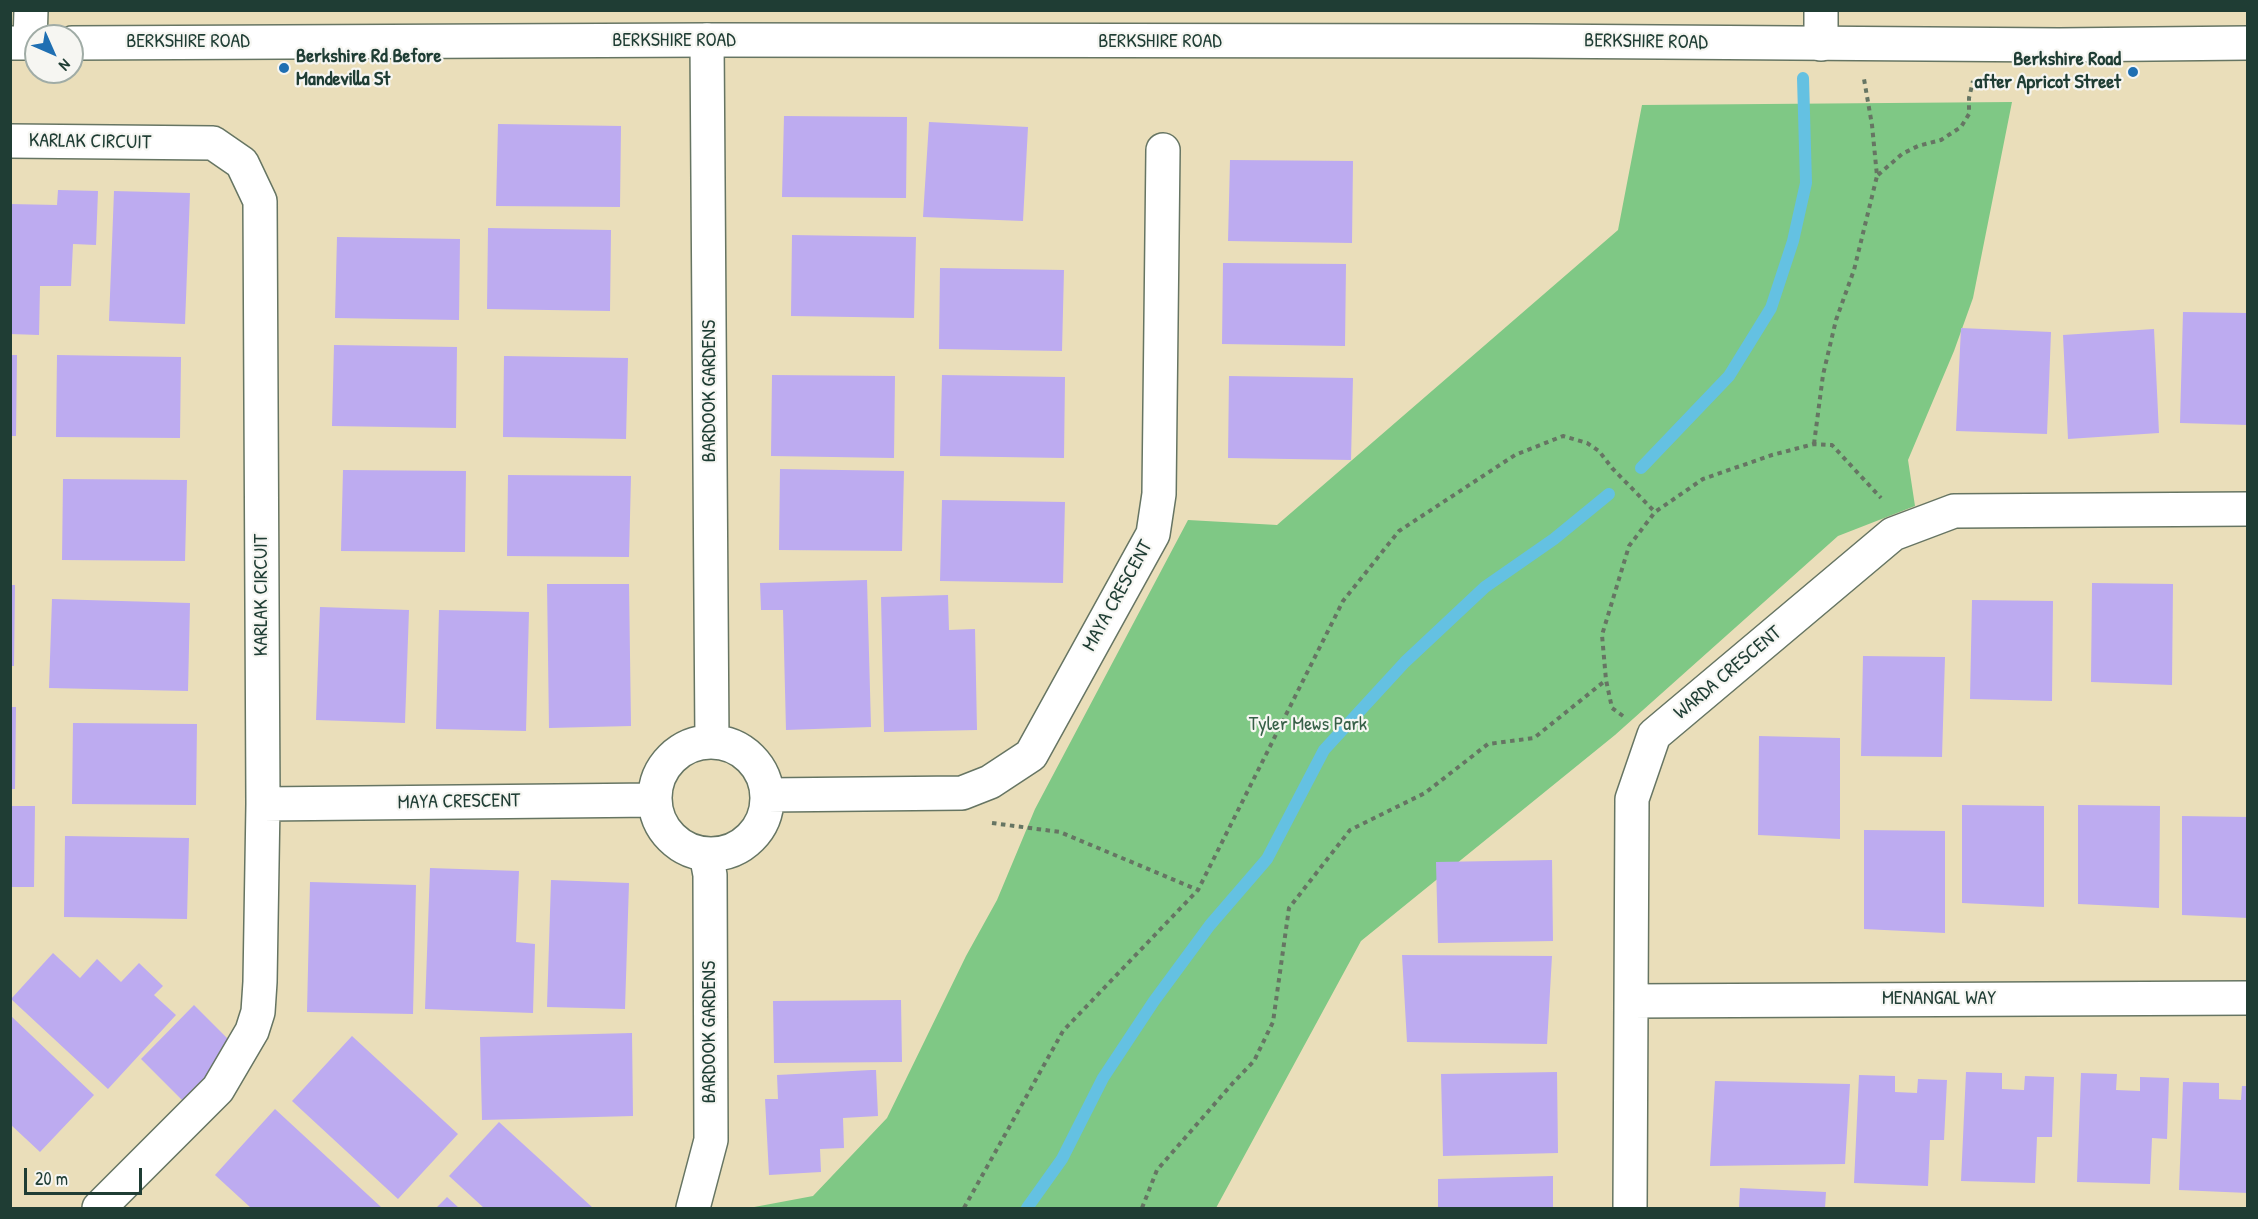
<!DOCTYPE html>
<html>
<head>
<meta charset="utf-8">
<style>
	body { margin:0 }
	#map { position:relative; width:2258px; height:1219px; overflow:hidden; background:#eadeba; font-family:"Patrick Hand",sans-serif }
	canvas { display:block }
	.frame { position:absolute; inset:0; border:12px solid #1f3d34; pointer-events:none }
	.north { position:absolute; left:24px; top:24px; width:60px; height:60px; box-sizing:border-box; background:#f6f6f2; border:2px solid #a0aca6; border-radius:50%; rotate:135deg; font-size:16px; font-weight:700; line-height:24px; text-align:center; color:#1f3d34 }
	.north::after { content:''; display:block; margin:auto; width:21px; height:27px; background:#1f6fb2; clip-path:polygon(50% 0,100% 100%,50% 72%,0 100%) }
	.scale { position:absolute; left:24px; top:1168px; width:118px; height:27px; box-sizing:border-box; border:3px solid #1f3d34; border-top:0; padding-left:8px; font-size:18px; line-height:21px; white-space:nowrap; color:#1f3d34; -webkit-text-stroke:4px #f6f6f2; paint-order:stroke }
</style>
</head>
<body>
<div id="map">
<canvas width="2258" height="1219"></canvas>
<div class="frame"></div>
<div class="north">N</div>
<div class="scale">20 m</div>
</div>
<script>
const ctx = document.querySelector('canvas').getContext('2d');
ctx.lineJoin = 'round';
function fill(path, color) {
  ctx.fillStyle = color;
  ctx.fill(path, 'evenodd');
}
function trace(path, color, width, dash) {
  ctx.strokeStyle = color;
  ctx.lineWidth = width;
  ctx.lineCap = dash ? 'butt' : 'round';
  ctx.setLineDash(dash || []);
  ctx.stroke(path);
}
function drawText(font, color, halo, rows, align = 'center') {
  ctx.font = font + ' "Patrick Hand",sans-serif';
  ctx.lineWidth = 4.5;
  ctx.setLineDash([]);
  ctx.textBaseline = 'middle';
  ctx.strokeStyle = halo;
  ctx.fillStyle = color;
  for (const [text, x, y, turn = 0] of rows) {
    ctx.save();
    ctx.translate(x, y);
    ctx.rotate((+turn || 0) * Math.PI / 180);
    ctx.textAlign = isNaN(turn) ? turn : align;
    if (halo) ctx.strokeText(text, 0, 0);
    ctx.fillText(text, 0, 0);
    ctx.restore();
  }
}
const green = new Path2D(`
	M2012 102 1973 298 1954 351 1908 460 1915 506 1838 536 1615 735 1361 941 1216 1208H749L813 1196 887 1118 966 956 997 900 1035 809 1188 520 1277 525 1618 230 1642 105Z`);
const stream = new Path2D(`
	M1641 468 1729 376 1771 308 1793 241 1806 183 1803 78
	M1027 1208 1062 1159 1103 1078 1154 1001 1210 925 1267 859 1324 750 1405 662 1485 587 1554 539 1609 494`);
const building = new Path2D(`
	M784 116 907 117 906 198 782 197Z
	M929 122 1028 127 1023 221 923 217Z
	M498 124 621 126 620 207 496 206Z
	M1230 160 1353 161 1352 243 1228 241Z
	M58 190 98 191 96 245 73 244 71 286H40L39 335 10 334V204L57 205Z
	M114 191 190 193 185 324 109 321Z
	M488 228 611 230 610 311 487 309Z
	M792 235 916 237 914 318 791 316Z
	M337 237 460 239 459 320 335 318Z
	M1223 263 1346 264 1345 346 1222 344Z
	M940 268 1064 270 1062 351 939 349Z
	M2183 312 2248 313V425L2180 423Z
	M1961 328 2051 332 2047 434 1956 431Z
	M2154 329 2159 433 2068 439 2063 335Z
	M334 345 457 347 456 428 332 426Z
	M10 355H17L16 436H10Z
	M57 355 181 357 180 438 56 437Z
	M504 356 628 358 626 439 503 437Z
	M772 375 895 376 894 458 771 456Z
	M942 375 1065 377 1064 458 940 456Z
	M1229 376 1353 378 1351 460 1228 458Z
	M780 469 904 471 902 551 779 550Z
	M343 470 466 471 465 552 341 551Z
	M508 475 631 476 629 557 507 556Z
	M63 479 187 480 185 561 62 560Z
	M942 500 1065 502 1063 583 940 581Z
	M867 580 871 727 786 730 783 610H761L760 583Z
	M2092 583 2173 584 2172 685 2091 682Z
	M547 584H629L631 726 549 728Z
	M10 585H15L14 666H10Z
	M948 595 949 630 975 629 977 730 884 732 881 597Z
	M52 599 190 603 188 691 49 688Z
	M1972 600 2053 601 2052 701 1970 699Z
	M320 607 409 610 405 723 316 720Z
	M439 610 529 612 526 731 436 729Z
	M1863 656 1945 657 1942 757 1861 756Z
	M10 707H16L15 789H10Z
	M73 723 197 724 196 805 72 804Z
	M1759 736 1840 738V839L1758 835Z
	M1962 805 2044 806V907L1962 903Z
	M2078 805 2160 806 2159 908 2078 904Z
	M10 806H35L34 887H10Z
	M2182 816 2248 817V918L2182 915Z
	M1864 830 1945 831V933L1864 929Z
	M65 836 189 838 187 919 64 917Z
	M1552 860 1553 941 1438 943 1436 862Z
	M430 868 519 871 516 942 535 944 533 1013 425 1009Z
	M551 880 629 883 625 1009 547 1007Z
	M310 882 416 885 413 1014 307 1012Z
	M53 953 80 978 97 959 121 982 139 963 163 986 154 995 176 1015 108 1089 11 999Z
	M1402 955 1552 956 1547 1044 1407 1042Z
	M901 1000 902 1062 774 1063 773 1001Z
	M194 1005 236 1047 183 1101 141 1059Z
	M10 1015 94 1095 40 1152 10 1124Z
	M632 1033 633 1116 482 1120 480 1037Z
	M352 1036 458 1134 398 1199 292 1101Z
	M871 1070H876L878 1116 843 1118 844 1148 820 1149 821 1172 769 1175 765 1099H778L777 1075Z
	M1557 1072 1558 1153 1443 1156 1441 1074Z
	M1966 1072 2002 1073V1089L2024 1090 2025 1076 2054 1077 2052 1137H2037L2035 1183 1961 1181Z
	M2081 1073 2117 1074 2116 1090 2140 1091V1077L2169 1078 2167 1139 2152 1138 2150 1184 2077 1182Z
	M1859 1075 1895 1076V1092L1917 1093 1918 1079 1947 1080 1944 1140H1930L1928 1186 1854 1183Z
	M1715 1081 1850 1084 1845 1164 1710 1166Z
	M2183 1082 2219 1083V1099L2241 1100 2242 1086H2248V1193L2179 1190Z
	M275 1109 381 1207 380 1208H251L215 1175Z
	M499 1122 593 1208H484L449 1176Z
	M1553 1176V1208H1438V1179Z
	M1740 1188 1826 1192 1825 1208H1739Z
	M447 1197 459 1208H436Z`);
const path = new Path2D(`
	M1878 175 1902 154 1918 146 1941 140 1961 127 1969 114V98L1973 81
	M1814 444 1823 375 1836 320 1854 270 1877 176 1872 125 1864 79
	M1623 716 1612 708 1606 680 1602 635 1629 546 1655 512 1703 479 1772 455 1814 444 1832 445 1881 498
	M992 823 1060 832 1198 890
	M964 1208 1063 1031 1198 890 1343 601 1399 531 1515 455 1563 436 1587 443 1599 451 1612 468 1655 512
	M1142 1208 1157 1170 1232 1084 1254 1061 1273 1022 1289 908 1350 830 1425 793 1488 744 1534 738 1606 680`);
const minor = new Path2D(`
	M1821 10V44
	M707 40 712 742
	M30 43 31 10
	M10 141 213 143 242 163 260 201 263 804 260 982 258 1012 252 1031 218 1089 99 1208
	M655 798a56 56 0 1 1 112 0a56 56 0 1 1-112 0Z
	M767 795 962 793 990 782 1031 755 1153 534 1159 494 1163 150
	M263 804 655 800
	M1631 1001 2248 998
	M693 1208 711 1140 710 875 706 854
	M1630 1208 1632 799 1654 735 1893 534 1954 511 2248 509`);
const major = new Path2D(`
	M10 43H36
	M72 43 707 40 1528 41 2059 45 2248 43`);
const markers = [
	[284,68,6,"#1f6fb2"],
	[2133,72,6,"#1f6fb2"]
];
const streetNames = [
	["BERKSHIRE ROAD",674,41],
	["BERKSHIRE ROAD",188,42],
	["BERKSHIRE ROAD",1160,42],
	["BERKSHIRE ROAD",1646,42,1],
	["KARLAK CIRCUIT",90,142,1],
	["BARDOOK GARDENS",710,391,-90],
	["KARLAK CIRCUIT",262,595,-90],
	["MAYA CRESCENT",1118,596,-61],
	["WARDA CRESCENT",1728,673,-40],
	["MAYA CRESCENT",459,802,-1],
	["MENANGAL WAY",1939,999],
	["BARDOOK GARDENS",710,1032,-90]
];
const poiNames = [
	["Berkshire Rd Before",296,57],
	["Mandevilla St",296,80],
	["Berkshire Road",2121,60,"right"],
	["after Apricot Street",2121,83,"right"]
];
const parkNames = [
	["Tyler Mews Park",1308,725]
];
fill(green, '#7fc885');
trace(stream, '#64c1e2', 12);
fill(building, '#bdabf0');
trace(minor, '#667563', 36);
trace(major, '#667563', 36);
trace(path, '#667563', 4, [4.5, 4.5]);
trace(minor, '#fff', 33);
trace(major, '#fff', 33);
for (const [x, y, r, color] of markers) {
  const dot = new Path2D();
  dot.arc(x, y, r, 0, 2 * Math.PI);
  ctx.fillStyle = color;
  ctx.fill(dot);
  trace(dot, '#f6f6f2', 2);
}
drawText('20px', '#1f3d34', '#f6f6f2', streetNames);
drawText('bold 20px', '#1f3d34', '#f6f6f2', poiNames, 'left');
drawText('20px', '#376048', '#f6f6f2', parkNames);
</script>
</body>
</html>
